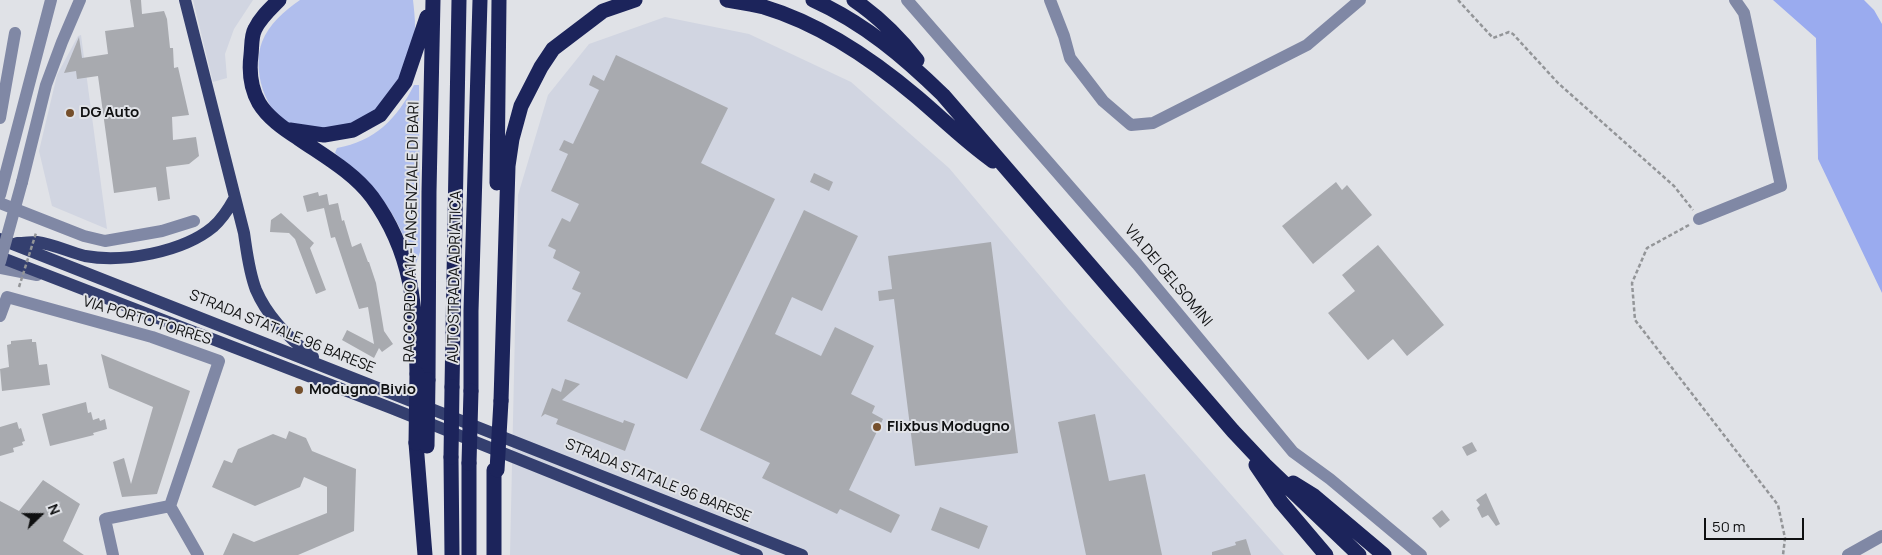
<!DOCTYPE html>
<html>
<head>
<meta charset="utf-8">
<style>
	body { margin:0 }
	#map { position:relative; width:1882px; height:555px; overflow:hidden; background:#e0e2e7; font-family:Manrope,sans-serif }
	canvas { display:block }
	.north { position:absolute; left:15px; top:490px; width:50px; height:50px; -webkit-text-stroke:4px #e0e2e7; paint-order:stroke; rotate:68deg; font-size:14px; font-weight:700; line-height:20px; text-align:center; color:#0f1011 }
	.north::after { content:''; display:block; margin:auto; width:18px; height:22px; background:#0f1011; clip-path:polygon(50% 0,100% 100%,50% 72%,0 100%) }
	.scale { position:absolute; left:1704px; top:518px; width:100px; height:22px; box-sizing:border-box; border:2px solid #0f1011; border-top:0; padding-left:6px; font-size:15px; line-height:18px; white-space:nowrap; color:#0f1011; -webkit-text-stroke:4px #e0e2e7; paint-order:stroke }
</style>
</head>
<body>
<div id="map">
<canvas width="1882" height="555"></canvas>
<div class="north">N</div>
<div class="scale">50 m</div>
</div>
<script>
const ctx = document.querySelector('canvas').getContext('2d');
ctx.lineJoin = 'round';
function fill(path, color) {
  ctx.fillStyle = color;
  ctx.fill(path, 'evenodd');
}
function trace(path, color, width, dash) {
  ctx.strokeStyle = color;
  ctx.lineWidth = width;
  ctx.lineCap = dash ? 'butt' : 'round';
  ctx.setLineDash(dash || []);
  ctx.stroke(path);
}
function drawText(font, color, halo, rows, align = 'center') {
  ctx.font = font + ' Manrope,sans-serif';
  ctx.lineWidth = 4;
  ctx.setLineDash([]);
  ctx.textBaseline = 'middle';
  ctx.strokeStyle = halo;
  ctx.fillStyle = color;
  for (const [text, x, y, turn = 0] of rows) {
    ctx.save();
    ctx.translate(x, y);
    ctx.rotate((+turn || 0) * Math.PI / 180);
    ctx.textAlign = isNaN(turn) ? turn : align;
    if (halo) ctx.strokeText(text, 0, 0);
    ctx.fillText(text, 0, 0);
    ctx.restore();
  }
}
const built = new Path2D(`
	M193 0H253L234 29 225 54 227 78 213 82Z
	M665 17 749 34 851 82 949 168 1068 309 1284 555H510L518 195 548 95 589 44Z
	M81 35 107 229 52 206 39 151 57 75 78 36Z`);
const green = new Path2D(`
	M300 0H413C414 9 415 18 415 27 414 54 401 87 381 106 372 115 360 120 348 125 331 131 310 132 292 125 264 114 252 68 262 42 269 24 284 11 300 0Z
	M414 85H419L420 252 415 266C396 210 380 191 335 153L337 148C375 141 397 119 414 85Z`);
const water = new Path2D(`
	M1773 0H1864L1874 10 1882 24V293L1818 159 1816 38Z`);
const building = new Path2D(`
	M130 0H141L142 14 164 11 167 19 170 48H173L174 68 178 67 189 115 172 117 173 140 196 137 199 156 189 164 166 167 170 199 158 201 156 187 114 193 98 76 77 79 76 71 64 73 79 37 82 58 108 54 105 31 134 27Z
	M616 55 728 108 701 163 775 199 687 379 567 321 581 293 572 289 580 272 553 258 556 250 548 246 562 218 570 222 579 204 551 191 568 154 559 150 564 140 573 144 599 90 589 85 593 75 604 81Z
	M814 173 833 182 829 191 810 182Z
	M1336 182 1342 190 1347 185 1372 215 1313 264 1282 226Z
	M318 192 319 196 327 194 329 205 338 203 342 221 344 220 352 247 361 243 368 262H369L376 283 384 331 393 344 382 352 379 348 374 358 342 340 347 330 374 344 368 307 359 309 335 237 331 238 324 208 307 212 303 196Z
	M804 210 858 236 822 311 792 297 775 334 821 356 835 327 874 346 851 394 875 406 872 413 883 419 849 490 900 515 891 533 840 509 837 514 762 478 770 463 700 430Z
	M281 213 314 243 310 248 326 290 316 294 295 239 289 233 270 232 271 220Z
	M991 242 1018 453 915 466 894 299 879 301 878 291 892 289 888 256Z
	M1378 245 1444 325 1407 356 1393 339 1368 360 1328 313 1355 291 1342 275Z
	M32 339V342H36L39 365 47 364 50 385 2 391 0 369 9 367 7 345 11 344V341Z
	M101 354 190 391 157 494 122 497 113 462 124 458 131 484 153 407 109 388Z
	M565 379 580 384 562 400 623 423 624 420 635 424 625 451 556 424 558 419 545 414 541 417 552 388 561 392Z
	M86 402 88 413 91 412 93 420 99 418 100 421 105 419 107 429 93 433 94 435 50 446 42 414Z
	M1095 414 1109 481 1145 474 1162 555H1086L1058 422Z
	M17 422 19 429 21 428 25 441 22 442 23 445 13 448 14 452 0 456V427Z
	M289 431 306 438 312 451 356 469 354 531 298 555H223L233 533 254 542 327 513V487L304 477 300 487 255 506 212 487 224 460 232 463 238 449 273 434 286 439Z
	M1472 442 1477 451 1467 456 1462 447Z
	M43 480 80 504 63 541 84 555H0V501L19 511Z
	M1486 493 1500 524 1496 526 1488 515 1482 518 1477 508 1480 505 1476 500Z
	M940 507 988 526 979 549 931 530Z
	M1442 510 1450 520 1440 528 1432 518Z
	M1246 539 1251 555H1212V552L1236 545 1235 542Z`);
const path = new Path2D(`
	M1458 0 1493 38 1509 32 1513 34 1558 83 1674 186 1693 210
	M1689 225 1647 248 1632 283 1635 320 1778 505 1785 538 1783 555`);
const minor = new Path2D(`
	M907 0 1137 264 1293 452 1330 479 1421 555
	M1050 0 1064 36 1070 58 1103 101 1131 125 1153 123 1307 45 1360 0
	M0 118 15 33
	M22 182 46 85 62 42 80 0
	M0 195 51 0
	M0 203 84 236 105 241 162 231 194 221
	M1699 219 1781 186 1744 13 1735 0
	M0 268 37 275
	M0 316 7 297 152 337 219 361 170 506 198 555
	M113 555 105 519 170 506
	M1848 555 1882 536`);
const major = new Path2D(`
	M185 0 244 233C247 253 249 272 256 290 267 316 291 340 313 357
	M0 239 802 555
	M17 243C24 243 31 242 37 242 53 244 69 252 85 256 123 263 183 252 213 227 222 219 228 210 234 199
	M0 257 391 408 757 555`);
const highway = new Path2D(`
	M279 0C270 9 260 18 255 29 251 36 252 47 251 55 249 71 251 89 259 103 268 118 284 129 298 138 324 156 353 172 372 197 413 253 416 308 417 374
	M727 0C739 2 752 4 764 7 821 24 872 59 917 97 943 119 966 142 993 161
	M813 0C864 23 904 57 943 95L1233 431 1265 465 1359 555
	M854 0C879 17 899 37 917 60
	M290 130 324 135 353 130 380 115 405 82 427 17
	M497 183 499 0
	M428 380 429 192 433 0
	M452 387 459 0
	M471 391V311L480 0
	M501 401 508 166 512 139 521 106 541 67 553 49 603 11 635 0
	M416 443 425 555
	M451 457 452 555
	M469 463V555
	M1256 465 1281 502 1326 555
	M1293 483 1314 496 1384 555
	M494 555V470`);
const pathBridge = new Path2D(`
	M19 287 36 233`);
const minorBridge = new Path2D(`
	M0 262 22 182`);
const highwayBridge = new Path2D(`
	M416 443 417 374
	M427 446 428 380
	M451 457 452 387
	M469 463 471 391
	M497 470 501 401`);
const markers = [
	[70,113,5,"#754f2b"],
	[299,390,5,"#754f2b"],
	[877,427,5,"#754f2b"]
];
const poiNames = [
	["DG Auto",80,113],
	["Modugno Bivio",309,390],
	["Flixbus Modugno",887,427]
];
const streetNames = [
	["RACCORDO A14-TANGENZIALE DI BARI",412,232,-89],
	["VIA DEI GELSOMINI",1168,276,50],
	["AUTOSTRADA ADRIATICA",455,277,-89],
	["VIA PORTO TORRES",147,321,17],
	["STRADA STATALE 96 BARESE",282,332,22],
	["STRADA STATALE 96 BARESE",658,481,22]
];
fill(built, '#d1d5e1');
fill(green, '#b0beed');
fill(water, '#9aabef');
fill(building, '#a8aaaf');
trace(path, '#939598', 2.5, [4, 2.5]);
trace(minor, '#8088a5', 12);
trace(major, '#343f6f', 12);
trace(highway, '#1c245b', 15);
trace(pathBridge, '#939598', 2.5, [4, 2.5]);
trace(minorBridge, '#8088a5', 12);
trace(highwayBridge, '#1c245b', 15);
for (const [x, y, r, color] of markers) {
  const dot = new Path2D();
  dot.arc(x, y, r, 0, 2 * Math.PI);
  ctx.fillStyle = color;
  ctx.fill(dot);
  trace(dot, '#e0e2e7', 2);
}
drawText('bold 15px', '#0f1011', '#e0e2e7', poiNames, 'left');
drawText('15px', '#0f1011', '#e0e2e7', streetNames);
</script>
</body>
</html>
